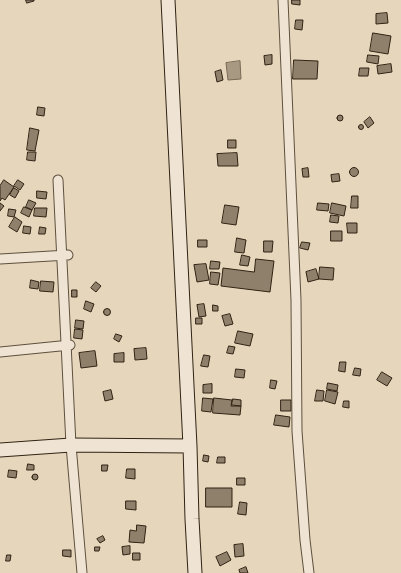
<!DOCTYPE html>
<html>
<head>
<meta charset="utf-8">
<style>
	body { margin:0 }
	canvas { display:block; background:#e6d6bb }
</style>
</head>
<body>
<canvas width="401" height="573"></canvas>
<script>
const ctx = document.querySelector('canvas').getContext('2d');
ctx.lineJoin = 'round';
function fill(path, color) {
  ctx.fillStyle = color;
  ctx.fill(path, 'evenodd');
}
function trace(path, color, width, dash) {
  ctx.strokeStyle = color;
  ctx.lineWidth = width;
  ctx.lineCap = dash ? 'butt' : 'round';
  ctx.setLineDash(dash || []);
  ctx.stroke(path);
}
const water = new Path2D(`
	M240 61 241 79 228 80 226 63Z`);
const building = new Path2D(`
	M26 0H34V1L27 3Z
	M292 0H300V5L292 4Z
	M387 13 388 23 376 24V14Z
	M296 20H303L302 30 295 29Z
	M373 33 391 36 388 54 370 51Z
	M272 55V64L265 65 264 56Z
	M368 55 379 56 378 64 367 62Z
	M294 60 318 61 317 79H293Z
	M391 64 392 72 378 74 377 66Z
	M360 68H369L368 76H359Z
	M221 70 223 80 217 82 215 72Z
	M38 107 45 108 44 116 37 115Z
	M337 118a3 3 0 1 1 6 0a3 3 0 1 1-6 0Z
	M370 117 374 123 368 128 364 122Z
	M358.5 127a2.5 2.5 0 1 1 5 0a2.5 2.5 0 1 1-5 0Z
	M30 128 39 130 35 151 27 150Z
	M228 140H236V148H228Z
	M28 152H36L35 161 27 160Z
	M237 153 238 166H218L217 154Z
	M349.5 172a4.5 4.5 0 1 1 9 0a4.5 4.5 0 1 1-9 0Z
	M308 168 309 177H303L302 169Z
	M339 174 340 181 332 182 331 175Z
	M4 180 14 187 5 200 2 198 0 201V186Z
	M18 180 24 184 20 190 14 186Z
	M14 188 19 191 15 198 10 195Z
	M37 191 47 192 46 199 37 198Z
	M352 196H358V208H351Z
	M29 200 36 203 32 210 26 207Z
	M0 203 4 206 0 211Z
	M318 203 329 204 328 211 317 210Z
	M332 203 346 206 344 216 330 213Z
	M225 205 239 207 236 225 222 223Z
	M24 207 32 210 29 217 21 213Z
	M35 208H47L46 217 34 216Z
	M9 209 16 210 14 217 8 216Z
	M331 215 339 216 338 223 330 222Z
	M15 217 22 222 17 232 9 227Z
	M347 223H357V233H348Z
	M24 226 31 227 30 234 23 233Z
	M40 227 46 228 45 234H39Z
	M331 231H342V241H331Z
	M237 238 246 240 244 253 235 252Z
	M198 240H207V247H198Z
	M264 241H273L272 252H264Z
	M302 242 310 243 308 250 300 248Z
	M242 255 250 257 248 266 240 265Z
	M256 259 274 261 270 292 221 286 223 268 254 272Z
	M211 261 220 262 219 269H210Z
	M206 264 209 280 197 282 194 265Z
	M320 267 334 268 333 280 319 279Z
	M316 269 319 279 308 282 306 272Z
	M211 272 220 273 218 285 210 284Z
	M31 280 39 282 38 289 30 288Z
	M41 281 54 282 53 292 40 291Z
	M96 282 101 286 96 292 91 288Z
	M72 290H77V297H72Z
	M86 301 94 304 91 312 84 309Z
	M204 304 206 316 199 317 197 305Z
	M213 305 218 306V311H213Z
	M103.5 312a3.5 3.5 0 1 1 7 0a3.5 3.5 0 1 1-7 0Z
	M230 314 233 324 225 326 222 316Z
	M196 318H202V324H196Z
	M76 320 84 321 83 329 75 328Z
	M75 329 83 330 82 339 74 338Z
	M238 331 253 334 250 346 235 343Z
	M116 334 122 336 119 342 114 339Z
	M229 346 235 347 233 354 227 353Z
	M146 348 147 359 135 360 134 349Z
	M95 351 97 366 81 368 79 353Z
	M124 353V362H114V354Z
	M204 355 210 356 208 367 201 366Z
	M340 362H346L345 372 339 371Z
	M355 368 361 369 360 376 353 375Z
	M236 369 245 370 244 378 235 377Z
	M382 372 392 378 387 386 377 380Z
	M271 380 277 381 275 389 270 388Z
	M328 383 338 385 337 391 327 389Z
	M212 384V393H203V385Z
	M111 390 113 399 105 401 103 392Z
	M317 390 324 391 323 401H315Z
	M327 390 338 392 335 404 325 401Z
	M203 398 213 399 211 412 202 411Z
	M214 398 232 400 231 406H241L240 415 213 413Z
	M233 399 241 400V406L232 405Z
	M281 400H291V411H281Z
	M344 401H349V408L343 407Z
	M276 415 290 417 289 427 274 425Z
	M204 455 209 456 208 462 203 461Z
	M218 457H225V463H217Z
	M28 464 34 465V470H27Z
	M102 465H108L107 471H102Z
	M127 469H135V479L126 478Z
	M9 470 17 471 16 478 8 477Z
	M32 477a3 3 0 1 1 6 0a3 3 0 1 1-6 0Z
	M237 478H245V485H237Z
	M206 488H232V507H206Z
	M126 501H136V510L126 509Z
	M240 502 247 503 246 515 238 514Z
	M137 525 146 526 144 543 129 542 130 530 136 531Z
	M103 536 105 540 100 543 97 539Z
	M243 544 244 556 235 557 234 545Z
	M130 546V554L123 555 122 547Z
	M95 547H100L99 551H95Z
	M63 550H71V557L63 556Z
	M227 552 231 560 220 566 216 557Z
	M133 553H140V560H133Z
	M7 555H11L10 561H6Z
	M246 567 248 573H240L239 570Z`);
const street = new Path2D(`
	M283 0 296 300 297 431 305 540 309 573
	M58 180 71 445 82 573
	M0 259 68 255
	M0 352 70 345`);
const secondary = new Path2D(`
	M168 0 190 446 192 519 195 573
	M0 450 71 445 190 446`);
fill(water, '#a89982');
trace(water, '#786a56', 1);
fill(building, '#8f806b');
trace(building, '#302314', 1);
trace(street, '#5e503e', 11);
trace(secondary, '#302314', 15);
trace(street, '#efe4d3', 9);
trace(secondary, '#efe4d3', 13);
</script>
</body>
</html>
